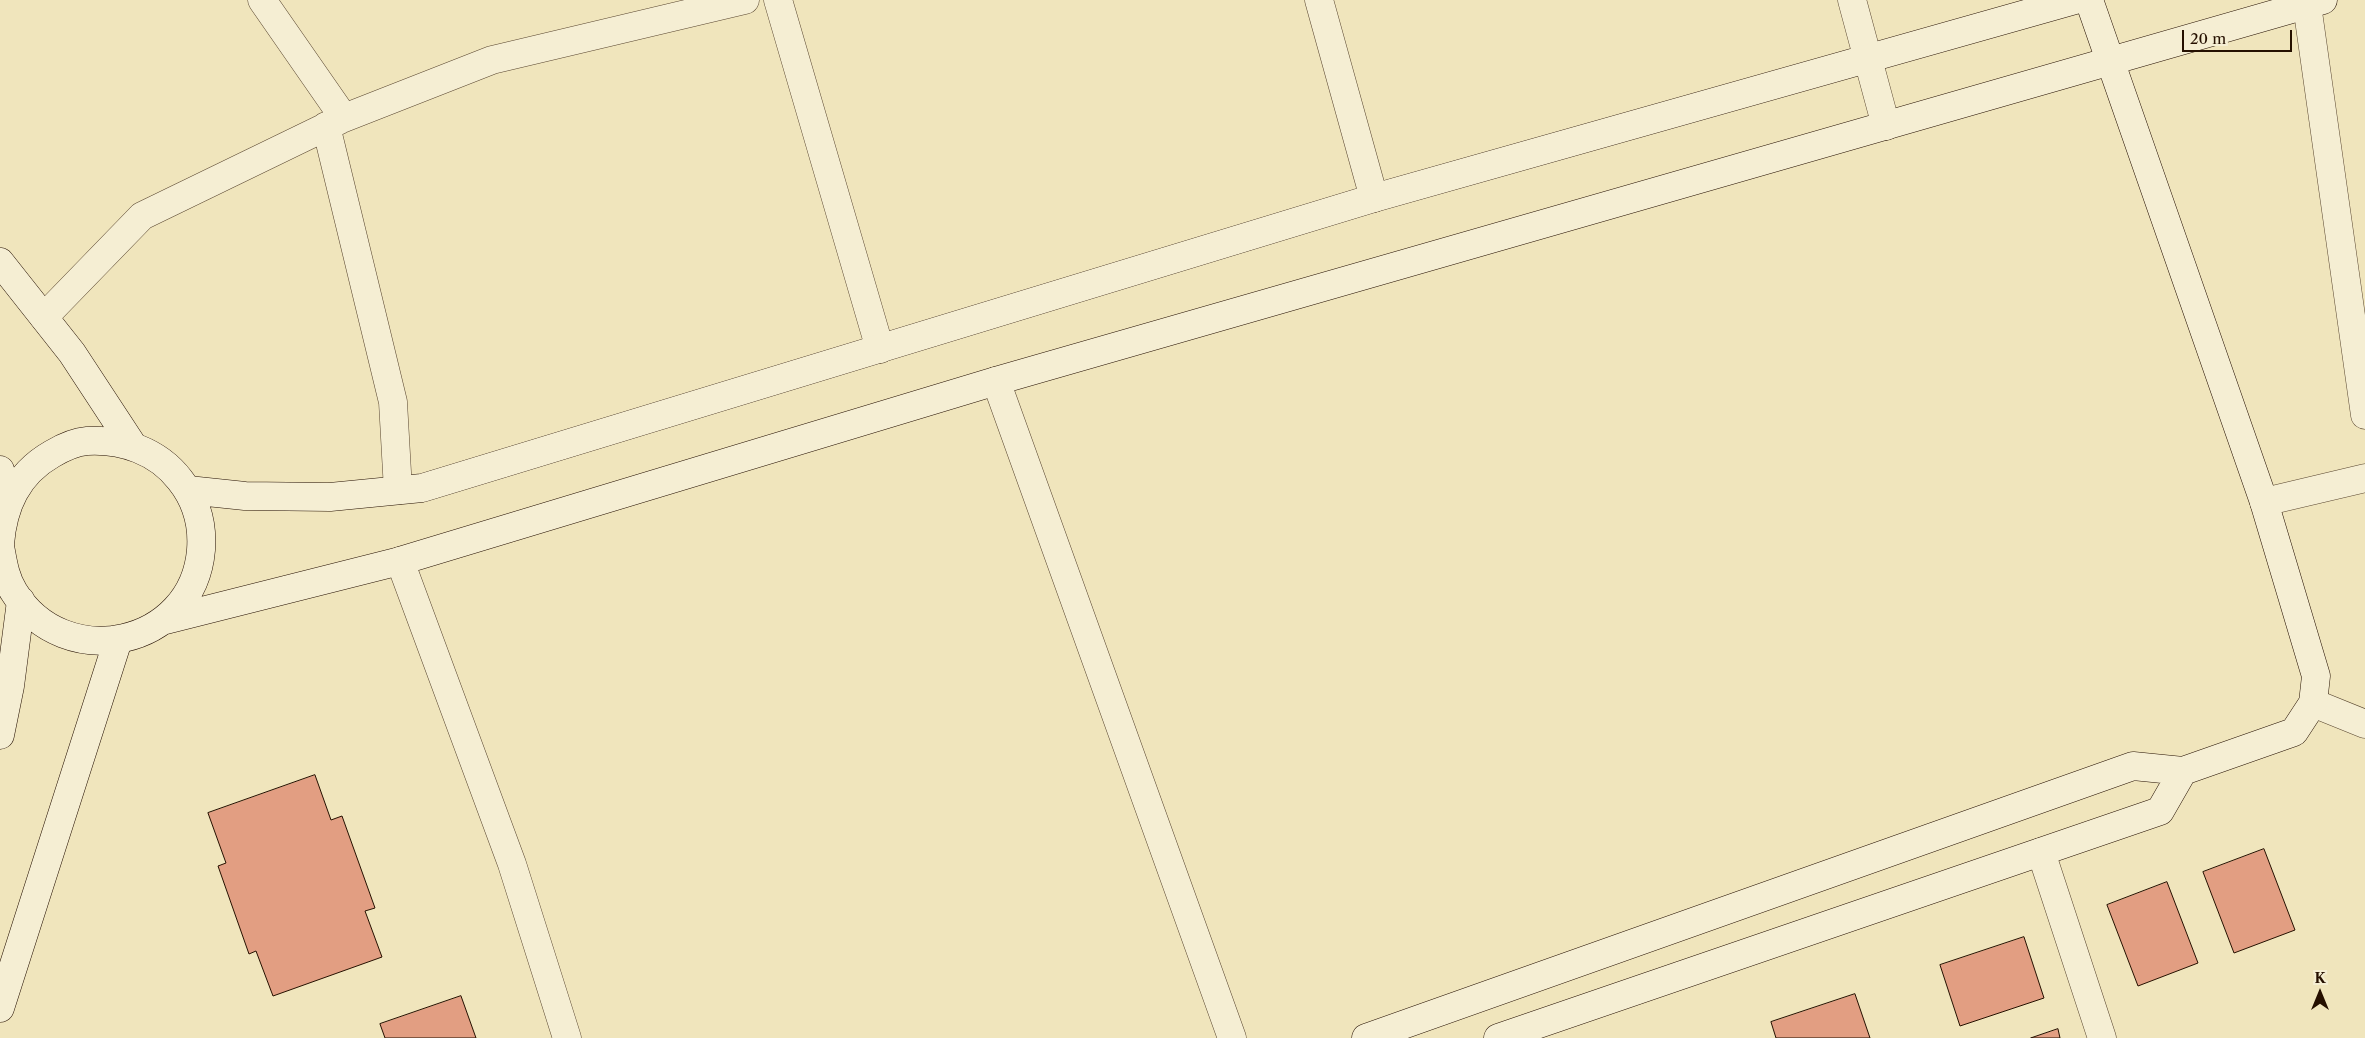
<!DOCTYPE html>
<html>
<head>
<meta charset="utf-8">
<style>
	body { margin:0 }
	#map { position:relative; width:2365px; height:1038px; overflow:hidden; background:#f0e5bc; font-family:"Libre Caslon Text",serif }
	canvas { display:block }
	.north { position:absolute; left:2295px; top:968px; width:50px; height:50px; -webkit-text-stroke:4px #f5eed3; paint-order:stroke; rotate:0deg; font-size:14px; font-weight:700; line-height:20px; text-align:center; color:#251000 }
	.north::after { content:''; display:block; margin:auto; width:18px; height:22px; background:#251000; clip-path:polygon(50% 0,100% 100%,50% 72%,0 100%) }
	.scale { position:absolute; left:2182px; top:30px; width:110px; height:22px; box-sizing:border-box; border:2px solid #251000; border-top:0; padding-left:6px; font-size:15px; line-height:18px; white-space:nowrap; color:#251000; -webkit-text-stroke:4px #f5eed3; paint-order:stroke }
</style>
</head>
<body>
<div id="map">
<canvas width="2365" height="1038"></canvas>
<div class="north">K</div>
<div class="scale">20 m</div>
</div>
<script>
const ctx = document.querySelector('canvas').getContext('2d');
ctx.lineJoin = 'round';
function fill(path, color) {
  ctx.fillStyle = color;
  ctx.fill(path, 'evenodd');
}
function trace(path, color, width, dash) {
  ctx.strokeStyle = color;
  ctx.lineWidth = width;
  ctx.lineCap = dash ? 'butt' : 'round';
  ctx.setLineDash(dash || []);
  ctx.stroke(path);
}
const building = new Path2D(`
	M315 775 331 820 342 816 375 908 365 911 382 957 273 996 256 951 249 954 218 866 226 863 208 813Z
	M2264 849 2295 930 2234 953 2203 872Z
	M2167 882 2198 963 2138 986 2107 905Z
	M2024 937 2044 998 1960 1026 1940 965Z
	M1855 994 1870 1038H1776L1771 1022Z
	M461 996 476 1038H385L380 1024Z
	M2058 1029 2060 1038H2031Z`);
const street = new Path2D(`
	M262 0 344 118
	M778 0 880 349
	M1319 0 1374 198
	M1852 0 1886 126
	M2307 5 2365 415
	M326 126 393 402 398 490
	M44 317 142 216 344 118 492 60 745 0
	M996 381 1232 1038
	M2264 502 2365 478
	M400 561 512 864 567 1038
	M2313 703 2365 724
	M2041 852 2102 1038`);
const secondary = new Path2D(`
	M0 262 72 353 133 446
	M0 470 10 498
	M188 490 245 496 330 497 422 488 1374 198 2075 0
	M0 544C3 506 17 474 52 454 62 448 75 442 87 441 122 439 158 451 180 480 196 500 203 524 201 550 193 647 64 674 14 592 5 578 3 562 0 546
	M162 621 400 561 996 381 2323 0
	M0 735 10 686 21 601
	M0 1008 118 640
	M1366 1038 2133 766 2183 771 2294 732 2313 703 2316 676 2264 502 2089 0
	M1498 1038 2160 811 2183 771`);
fill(building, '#e29e82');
trace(building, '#251000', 1);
trace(street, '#58452f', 29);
trace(secondary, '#251000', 29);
trace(street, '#f5eed3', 28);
trace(secondary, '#f5eed3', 28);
</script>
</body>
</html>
